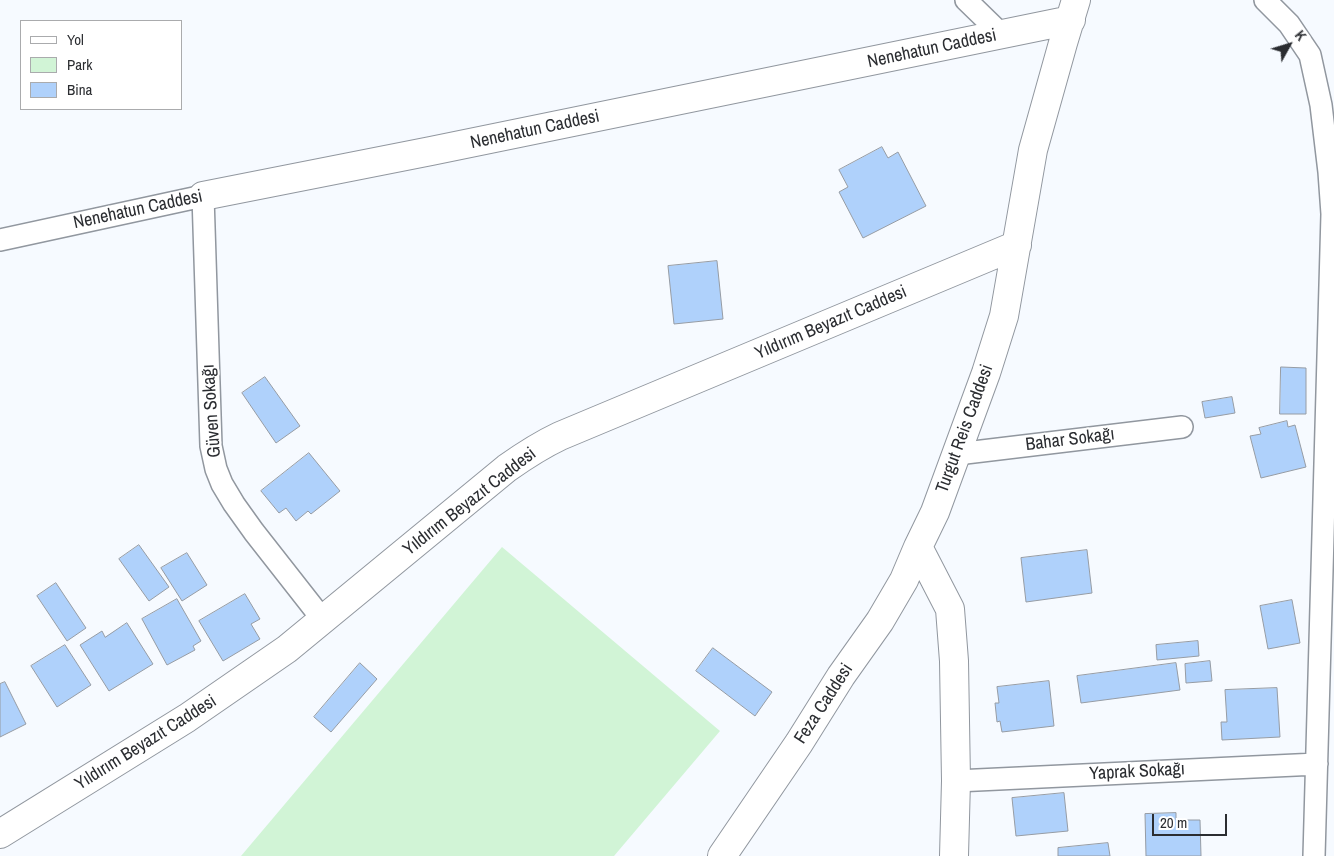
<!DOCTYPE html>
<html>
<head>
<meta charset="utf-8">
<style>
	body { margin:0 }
	#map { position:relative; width:1334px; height:856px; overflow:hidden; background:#f6faff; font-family:"Archivo Narrow",sans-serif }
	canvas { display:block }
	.legend { position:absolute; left:20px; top:20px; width:162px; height:90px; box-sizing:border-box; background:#fff; border:1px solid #aaabad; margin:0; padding:6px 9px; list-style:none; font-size:15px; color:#2b2d31 }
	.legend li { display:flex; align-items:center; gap:10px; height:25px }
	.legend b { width:25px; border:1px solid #aaabad }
	.north { position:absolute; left:1264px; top:20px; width:50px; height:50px; -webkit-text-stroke:4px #fff; paint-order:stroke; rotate:51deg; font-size:14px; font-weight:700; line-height:20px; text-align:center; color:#2b2d31 }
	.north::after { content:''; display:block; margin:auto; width:18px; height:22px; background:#2b2d31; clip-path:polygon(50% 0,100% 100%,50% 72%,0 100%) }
	.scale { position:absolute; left:1152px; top:814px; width:75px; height:22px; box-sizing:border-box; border:2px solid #2b2d31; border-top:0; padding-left:6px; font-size:15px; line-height:18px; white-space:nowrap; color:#2b2d31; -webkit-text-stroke:4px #fff; paint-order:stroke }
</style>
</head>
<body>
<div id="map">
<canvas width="1334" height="856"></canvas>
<ul class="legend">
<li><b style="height:6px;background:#fff"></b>Yol</li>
<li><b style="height:14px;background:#d1f4d6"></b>Park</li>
<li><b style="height:14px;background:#afd1fb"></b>Bina</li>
</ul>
<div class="north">K</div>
<div class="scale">20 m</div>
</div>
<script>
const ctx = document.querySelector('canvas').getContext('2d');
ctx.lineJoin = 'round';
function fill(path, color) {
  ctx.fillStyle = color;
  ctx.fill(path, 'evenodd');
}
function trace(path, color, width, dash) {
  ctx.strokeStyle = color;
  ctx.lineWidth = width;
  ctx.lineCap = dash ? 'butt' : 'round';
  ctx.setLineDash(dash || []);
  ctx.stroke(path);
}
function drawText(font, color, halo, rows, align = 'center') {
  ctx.font = font + ' "Archivo Narrow",sans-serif';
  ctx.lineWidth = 4;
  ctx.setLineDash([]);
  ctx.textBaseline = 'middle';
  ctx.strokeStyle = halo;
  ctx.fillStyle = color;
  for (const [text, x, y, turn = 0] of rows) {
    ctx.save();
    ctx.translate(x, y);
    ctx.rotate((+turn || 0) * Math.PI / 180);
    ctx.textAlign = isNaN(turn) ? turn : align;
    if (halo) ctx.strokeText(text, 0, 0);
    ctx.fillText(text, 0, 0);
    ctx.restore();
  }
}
const green = new Path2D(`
	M502 547 720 731 614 856H241Z`);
const building = new Path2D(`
	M882 147 888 158 898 152 926 206 863 238 839 192 848 187 839 170Z
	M717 261 723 319 674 324 668 266Z
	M1281 367 1306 368V414H1280Z
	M265 377 300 426 276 443 242 393Z
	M1232 397 1235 413 1205 418 1202 402Z
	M1287 421 1288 427 1295 425 1306 467 1261 478 1250 436 1261 434 1259 428Z
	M309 453 340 491 311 514 308 511 296 521 286 508 279 513 261 491Z
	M139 545 169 587 149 601 119 559Z
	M1087 550 1092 593 1026 602 1021 558Z
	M187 553 207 585 182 601 161 568Z
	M56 583 86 628 67 641 37 596Z
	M245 594 260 619 251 624 260 639 223 661 199 621Z
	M177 599 201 641 193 646 195 650 167 665 142 619Z
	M1292 600 1300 643 1268 649 1260 606Z
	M127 623 153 664 109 691 80 645 102 631 105 637Z
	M1198 641 1199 656 1157 660 1156 645Z
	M65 645 91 685 57 707 31 666Z
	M713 648 772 692 755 716 696 671Z
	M1210 661 1212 681 1186 683 1185 664Z
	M360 663 377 679 331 732 314 717Z
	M1176 663 1180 690 1081 703 1077 676Z
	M1049 681 1054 726 1002 732 1000 721 997 722 995 703H999L997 687Z
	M5 682 26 724 0 737V684Z
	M1277 688 1280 737 1222 740 1221 722H1227L1225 690Z
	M1064 793 1068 831 1016 836 1012 798Z
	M1176 813V820H1200L1201 856H1146L1145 814Z
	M1108 843 1110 856H1058V848Z`);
const street = new Path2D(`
	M966 0 1001 34
	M1265 0 1289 24 1310 55 1321 105 1329 172 1332 214 1314 856
	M0 240 203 196 211 446 216 469 222 484 234 504 254 532 323 620
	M957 454 1182 427
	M956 781 1317 764`);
const secondary = new Path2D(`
	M203 196 431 151 1071 20
	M0 834 187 718 287 649 507 468C524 456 541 445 560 436L1017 245
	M722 856 799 743 841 676 880 621 904 580 918 547
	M954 856 956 781 954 661 950 609 918 547 935 512 986 373 1004 316 1033 150 1063 43 1076 0`);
const streetNames = [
	["Nenehatun Caddesi",932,49,-12],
	["Nenehatun Caddesi",535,130,-12],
	["Nenehatun Caddesi",138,210,-12],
	["Yıldırım Beyazıt Caddesi",831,323,-23],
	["Güven Sokağı",212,411,-94],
	["Turgut Reis Caddesi",965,429,-70],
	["Bahar Sokağı",1070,440,-7],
	["Yıldırım Beyazıt Caddesi",470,502,-38],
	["Feza Caddesi",824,704,-57],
	["Yıldırım Beyazıt Caddesi",146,743,-32],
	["Yaprak Sokağı",1137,772,-3]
];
fill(green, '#d1f4d6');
fill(building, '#afd1fb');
trace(building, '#969ca4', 1);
trace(street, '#91979f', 24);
trace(secondary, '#91979f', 30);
trace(street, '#fff', 21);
trace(secondary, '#fff', 28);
drawText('18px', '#2b2d31', '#fff', streetNames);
</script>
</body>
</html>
